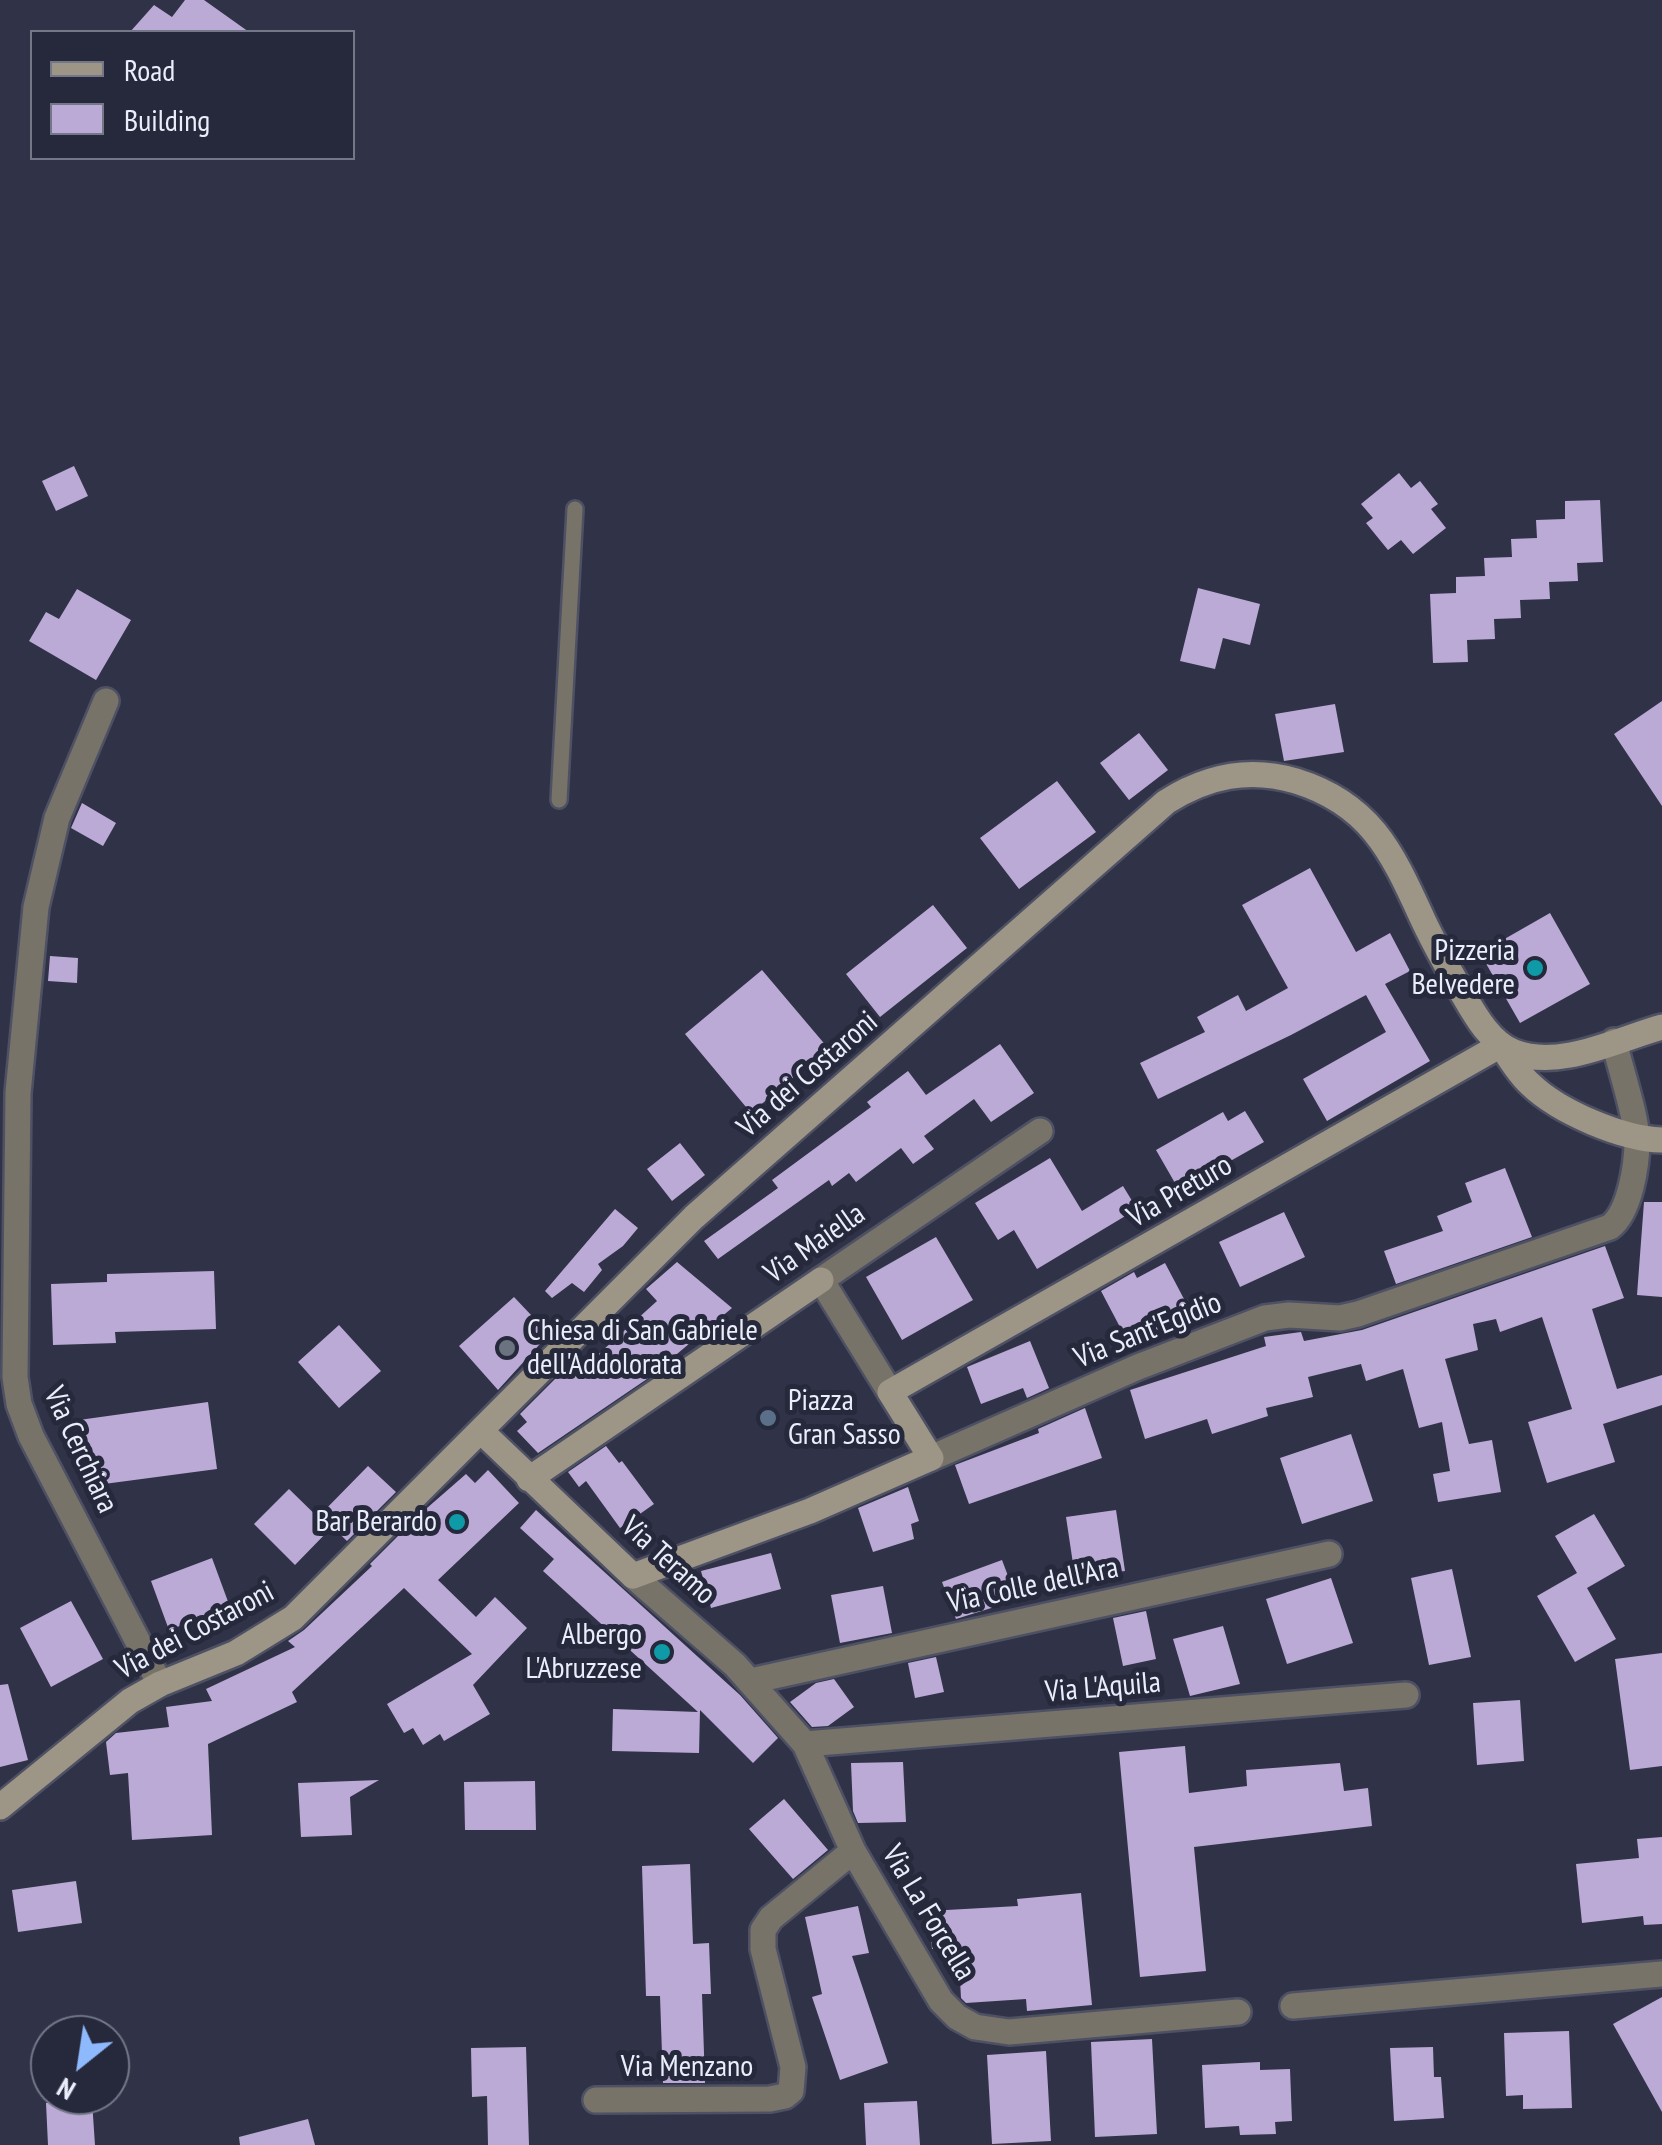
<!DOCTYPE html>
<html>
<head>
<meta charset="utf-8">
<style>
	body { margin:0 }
	#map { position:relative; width:1662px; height:2145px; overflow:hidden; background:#303347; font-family:"PT Sans Narrow",sans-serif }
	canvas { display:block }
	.legend { position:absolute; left:30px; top:30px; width:325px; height:130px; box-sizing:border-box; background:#26293c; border:2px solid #747788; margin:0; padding:12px 18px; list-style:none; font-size:30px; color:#eaedfa }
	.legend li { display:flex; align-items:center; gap:20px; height:50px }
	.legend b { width:50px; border:2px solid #747788 }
	.north { position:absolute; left:30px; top:2015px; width:100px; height:100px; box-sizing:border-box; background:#26293c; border:2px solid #747788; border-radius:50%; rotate:210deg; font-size:28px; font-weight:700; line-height:40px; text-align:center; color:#eaedfa }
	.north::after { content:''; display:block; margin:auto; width:35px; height:45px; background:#8eb9fd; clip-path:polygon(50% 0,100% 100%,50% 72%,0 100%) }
</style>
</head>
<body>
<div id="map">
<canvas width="1662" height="2145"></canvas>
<ul class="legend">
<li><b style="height:12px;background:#9d9686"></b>Road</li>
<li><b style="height:28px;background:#bbaad5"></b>Building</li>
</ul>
<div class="north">N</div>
</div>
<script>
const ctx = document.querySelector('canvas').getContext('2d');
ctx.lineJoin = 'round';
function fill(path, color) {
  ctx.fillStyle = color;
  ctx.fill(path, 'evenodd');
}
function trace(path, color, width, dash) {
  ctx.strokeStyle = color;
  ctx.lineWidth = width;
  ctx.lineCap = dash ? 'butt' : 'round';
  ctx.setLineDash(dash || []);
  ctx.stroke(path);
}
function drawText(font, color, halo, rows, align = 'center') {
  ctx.font = font + ' "PT Sans Narrow",sans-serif';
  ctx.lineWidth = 10;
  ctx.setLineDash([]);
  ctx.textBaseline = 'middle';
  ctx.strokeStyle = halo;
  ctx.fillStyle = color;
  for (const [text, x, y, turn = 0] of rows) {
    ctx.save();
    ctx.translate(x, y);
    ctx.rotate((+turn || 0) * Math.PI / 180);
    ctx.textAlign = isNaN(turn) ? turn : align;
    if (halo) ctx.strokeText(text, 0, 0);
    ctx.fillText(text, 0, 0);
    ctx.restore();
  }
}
const building = new Path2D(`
	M185 0H204L249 32H130L154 5 172 17Z
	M74 466 88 496 56 511 42 481Z
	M1399 473 1411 488 1420 481 1438 504 1431 509 1446 528 1413 554 1401 540 1388 550 1366 523 1373 518 1361 504Z
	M1600 500 1603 562 1577 563 1578 581 1549 582 1550 599 1520 600 1521 618 1494 619 1495 639 1467 640 1468 662 1433 663 1430 594 1456 593V577L1485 576 1484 558 1512 557 1511 539 1537 538 1536 520 1565 519V501Z
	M1198 588 1260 604 1250 645 1223 638 1215 669 1180 661Z
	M77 589 131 620 96 680 29 641 46 612 59 619Z
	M1662 701V806L1614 734Z
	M1335 704 1344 752 1284 761 1275 714Z
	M1139 733 1168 770 1129 800 1100 763Z
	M1057 781 1096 832 1019 889 980 838Z
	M82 803 116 823 103 846 71 828Z
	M1310 868 1356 952 1390 933 1410 971 1385 984 1430 1061 1327 1121 1303 1079 1386 1032 1366 995 1291 1035 1158 1099 1140 1063 1205 1032 1197 1017 1238 995 1246 1011 1288 988 1242 905Z
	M933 905 967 948 880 1017 846 974Z
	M1550 913 1590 984 1520 1023 1480 953Z
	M50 956 78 958 77 983 48 981Z
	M762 970 828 1048 751 1113 685 1034Z
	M1000 1044 1034 1093 991 1122 974 1099 924 1136 934 1149 913 1164 901 1148 856 1182 849 1173 832 1186 829 1180 718 1259 704 1241 778 1188 772 1180 871 1107 867 1102 908 1071 926 1095Z
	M1245 1111 1264 1142 1179 1190 1156 1150 1223 1112 1228 1121Z
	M680 1143 705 1175 672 1201 647 1169Z
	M1050 1158 1082 1211 1123 1186 1137 1209 1037 1269 1014 1230 998 1240 975 1203Z
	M1505 1168 1532 1237 1396 1284 1384 1251 1443 1231 1437 1216 1472 1202 1465 1183Z
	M1644 1202H1662V1297L1637 1295Z
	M615 1209 638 1228 623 1246 598 1264 602 1270 584 1292 572 1283 552 1298 545 1291Z
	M1284 1212 1305 1257 1240 1287 1219 1242Z
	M936 1237 973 1300 902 1340 866 1277Z
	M1605 1246 1624 1298 1592 1309 1617 1389 1662 1375V1405L1603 1424 1615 1462 1547 1483 1528 1422 1572 1409 1542 1317 1500 1332 1496 1319 1473 1324 1478 1350 1445 1359 1469 1444 1492 1440 1501 1492 1438 1502 1433 1474 1450 1471 1442 1422 1419 1428 1403 1369 1366 1381 1361 1364 1308 1377 1313 1397 1266 1408 1268 1416 1212 1434 1207 1419 1145 1439 1130 1390 1266 1346 1264 1337 1301 1332 1304 1341 1362 1330Z
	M677 1262 732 1308 647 1379 538 1453 517 1431 527 1422 520 1414 573 1361 578 1366 589 1356 592 1360 657 1301 646 1289Z
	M1165 1263 1193 1316 1131 1348 1101 1291 1134 1272 1137 1278Z
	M214 1271 216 1329 115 1332 116 1343 53 1345 51 1284 107 1282V1274Z
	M514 1297 549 1334 498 1390 459 1346Z
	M339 1325 381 1371 339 1408 298 1362Z
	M1030 1341 1049 1388 1027 1398 1023 1388 981 1404 967 1367Z
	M208 1402 217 1469 89 1486 79 1420Z
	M1085 1408 1102 1458 969 1504 955 1465 1039 1433 1038 1429Z
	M1351 1434 1373 1501 1302 1524 1280 1458Z
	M606 1446 619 1463 622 1461 654 1504 620 1528 586 1481 579 1487 568 1472Z
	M368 1466 396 1492 347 1541 320 1515Z
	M488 1470 519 1503 438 1580 476 1617 495 1597 527 1628 473 1685 490 1714 444 1741 440 1734 423 1745 413 1728 404 1733 387 1704 472 1654 404 1588 292 1692 297 1702 208 1744 212 1835 132 1840 128 1773 110 1775 106 1742 116 1733 169 1727 166 1707 212 1701 206 1689 295 1647 288 1641 304 1630 372 1566 370 1564 419 1515 466 1474 475 1483Z
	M908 1487 919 1521 911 1524 914 1539 873 1552 858 1508Z
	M289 1489 330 1529 295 1565 254 1524Z
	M536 1510 740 1695 778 1738 753 1763 700 1710 699 1753 612 1751 613 1709 698 1712 543 1571 554 1559 520 1528Z
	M1116 1510 1125 1571 1075 1577 1066 1517Z
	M1594 1514 1625 1566 1587 1588 1616 1639 1575 1662 1537 1596 1577 1573 1555 1536Z
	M771 1553 781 1589 711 1608 701 1571Z
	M212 1558 230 1607 169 1630 151 1581Z
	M1002 1560 1017 1600 956 1619 942 1582Z
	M1452 1569 1471 1657 1429 1665 1411 1578Z
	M1331 1578 1353 1643 1287 1664 1266 1599Z
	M883 1586 892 1633 840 1643 831 1595Z
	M71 1601 103 1659 51 1687 20 1628Z
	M1146 1611 1156 1659 1123 1666 1113 1618Z
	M1223 1626 1240 1684 1190 1696 1173 1639Z
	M1662 1653V1766L1630 1770 1615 1659Z
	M936 1657 944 1692 915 1698 908 1663Z
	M834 1679 854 1707 828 1726 812 1727 790 1702 816 1683Z
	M8 1684 28 1760 0 1767V1685Z
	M1520 1700 1524 1761 1477 1765 1473 1703Z
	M1185 1746 1189 1793 1247 1786 1246 1770 1340 1763 1344 1791 1368 1788 1372 1826 1194 1847 1206 1971 1140 1977 1119 1752Z
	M903 1762 906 1822 858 1823 853 1811 851 1763Z
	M379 1780 350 1797 352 1835 301 1837 298 1783Z
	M535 1781 536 1830H465L464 1782Z
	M784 1799 828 1850 793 1879 749 1829Z
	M1662 1837V1924L1644 1925 1643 1916 1582 1923 1576 1864 1639 1858 1637 1839Z
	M690 1864 693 1944 709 1943 711 1994H702L705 2083H663L660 1996H646L642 1866Z
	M76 1881 82 1923 18 1932 12 1890Z
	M1081 1893 1092 2005 1027 2011 1026 1999 966 2003 961 1998 959 1962 945 1963 944 1948 932 1949 929 1911 1018 1906 1017 1899Z
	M858 1906 869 1953 852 1956 888 2063 840 2080 812 1997 822 1994 805 1917Z
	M1662 1997V2112L1613 2024Z
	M1569 2031 1572 2108 1523 2109V2095L1506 2096 1504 2033Z
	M1152 2039 1157 2134 1095 2137 1091 2042Z
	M526 2047 529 2145H488L487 2096 472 2097 471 2048Z
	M1433 2047 1434 2077H1441L1444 2118 1394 2121 1390 2048Z
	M1046 2051 1051 2141 992 2144 987 2055Z
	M1260 2062V2070L1290 2069 1292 2121 1275 2122 1276 2134 1240 2135 1239 2126 1205 2128 1202 2065Z
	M92 2101 95 2145H48L46 2103Z
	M917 2101 920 2145H866L864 2103Z
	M308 2119 315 2145H240L239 2137Z`);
const lane = new Path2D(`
	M559 800 575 509`);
const street = new Path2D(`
	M106 701 57 818 36 907 18 1093 15 1377 19 1404 31 1436 160 1684
	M890 1392 821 1280 1040 1131
	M931 1458 1138 1367 1265 1318 1289 1315 1340 1318 1358 1314 1610 1227C1630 1212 1637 1165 1637 1140 1636 1114 1620 1068 1614 1041
	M633 1576 735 1665 805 1744 853 1851 941 2001 957 2017 975 2027 1009 2032 1238 2012
	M751 1681 1329 1554
	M805 1744 1406 1695
	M1293 2006 1662 1974
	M596 2100 770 2099 785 2096 791 2091 793 2067 763 1949V1930L771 1918 853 1851`);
const secondary = new Path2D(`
	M1501 1045C1510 1059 1518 1073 1530 1084 1559 1112 1622 1139 1662 1140
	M482 1432 633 1576 810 1511 931 1458 890 1392 1501 1045
	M529 1479 821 1280
	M0 1807 130 1701 160 1684 236 1653 293 1618 694 1217 1166 802C1207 776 1249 767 1296 781 1373 805 1393 855 1424 922 1436 947 1450 972 1464 996 1476 1017 1491 1043 1514 1052 1560 1070 1618 1039 1662 1027`);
const markers = [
	[1535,968,10,"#0f9aa8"],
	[507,1348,10,"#6b7280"],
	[768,1418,10,"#5c6f8a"],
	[457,1522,10,"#0f9aa8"],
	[662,1652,10,"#0f9aa8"]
];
const poiNames = [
	["Pizzeria",1515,951],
	["Belvedere",1515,985],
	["Chiesa di San Gabriele",527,1331,"left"],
	["dell'Addolorata",527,1365,"left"],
	["Piazza",788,1401,"left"],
	["Gran Sasso",788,1435,"left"],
	["Bar Berardo",437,1522],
	["Albergo",642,1635],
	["L'Abruzzese",642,1669]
];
const streetNames = [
	["Via dei Costaroni",808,1075,-41],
	["Via Preturo",1180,1192,-30],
	["Via Maiella",815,1244,-35],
	["Via Sant'Egidio",1148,1331,-22],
	["Via Cerchiara",80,1450,65],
	["Via Teramo",668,1561,42],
	["Via Colle dell'Ara",1033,1586,-12],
	["Via dei Costaroni",195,1631,-28],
	["Via L'Aquila",1103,1688,-5],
	["Via La Forcella",928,1913,59],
	["Via Menzano",687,2067]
];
fill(building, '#bbaad5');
trace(lane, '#4e5164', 20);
trace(street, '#4e5164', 30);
trace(secondary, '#4e5164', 30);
trace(lane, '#787369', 15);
trace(street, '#787369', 25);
trace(secondary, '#9d9686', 25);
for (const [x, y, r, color] of markers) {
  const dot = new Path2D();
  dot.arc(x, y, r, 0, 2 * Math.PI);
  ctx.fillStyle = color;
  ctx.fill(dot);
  trace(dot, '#26293c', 4);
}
drawText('30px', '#eaedfa', '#26293c', poiNames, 'right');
drawText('30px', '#eaedfa', '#26293c', streetNames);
</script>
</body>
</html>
